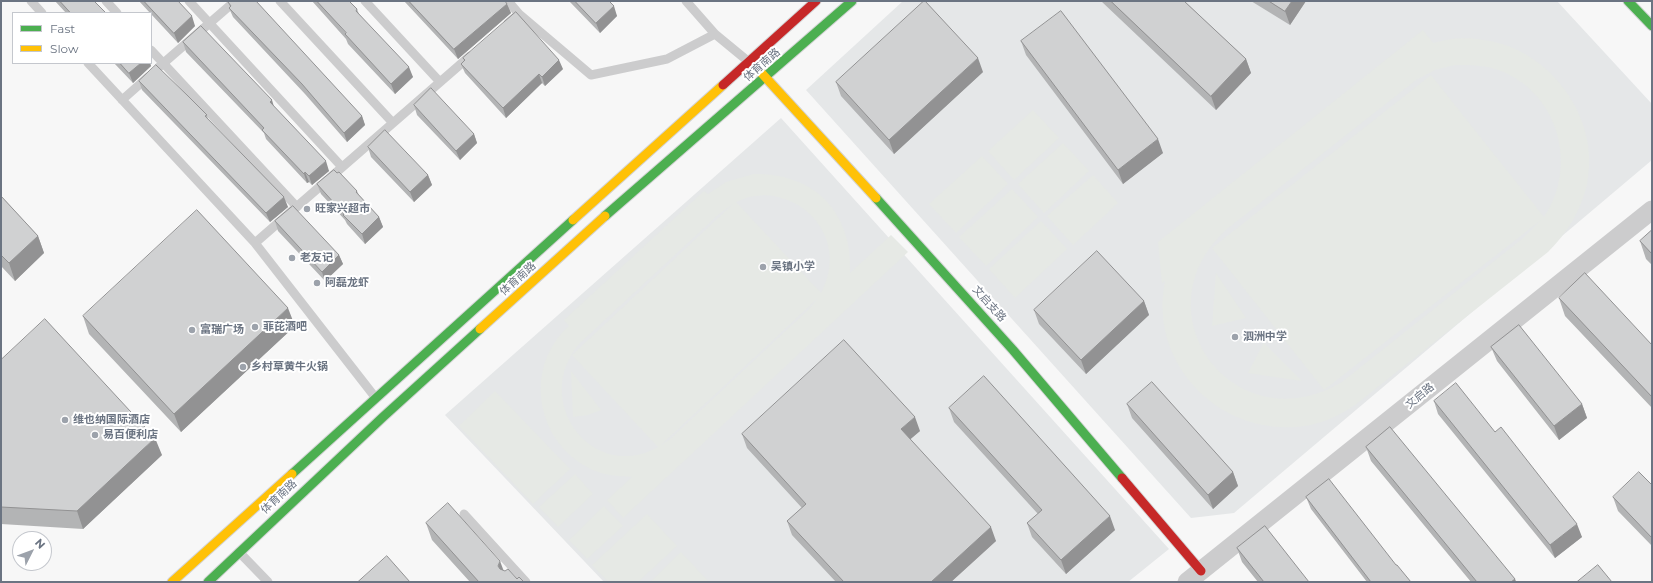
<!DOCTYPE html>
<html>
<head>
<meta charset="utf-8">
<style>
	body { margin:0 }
	#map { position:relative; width:1653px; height:583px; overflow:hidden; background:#f7f7f7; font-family:Montserrat,sans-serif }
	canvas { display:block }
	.frame { position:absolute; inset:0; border:2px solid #6b7482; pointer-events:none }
	.legend { position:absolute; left:12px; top:12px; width:140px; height:52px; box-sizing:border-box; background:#fff; border:1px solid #c4c7cd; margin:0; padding:5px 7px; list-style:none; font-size:12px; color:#6b7482 }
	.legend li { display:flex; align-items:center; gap:8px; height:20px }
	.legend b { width:20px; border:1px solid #c4c7cd }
	.north { position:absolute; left:12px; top:531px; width:40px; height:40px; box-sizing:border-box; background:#fff; border:1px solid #c4c7cd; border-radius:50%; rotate:48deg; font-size:11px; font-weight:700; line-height:16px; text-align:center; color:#6b7482 }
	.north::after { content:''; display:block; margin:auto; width:14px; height:18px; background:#9ca2ab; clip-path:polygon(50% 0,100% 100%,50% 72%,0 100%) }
</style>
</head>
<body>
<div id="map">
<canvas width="1653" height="583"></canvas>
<div class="frame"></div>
<ul class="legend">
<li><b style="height:5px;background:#4caf50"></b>Fast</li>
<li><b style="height:5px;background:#ffc107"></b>Slow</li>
</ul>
<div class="north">N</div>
</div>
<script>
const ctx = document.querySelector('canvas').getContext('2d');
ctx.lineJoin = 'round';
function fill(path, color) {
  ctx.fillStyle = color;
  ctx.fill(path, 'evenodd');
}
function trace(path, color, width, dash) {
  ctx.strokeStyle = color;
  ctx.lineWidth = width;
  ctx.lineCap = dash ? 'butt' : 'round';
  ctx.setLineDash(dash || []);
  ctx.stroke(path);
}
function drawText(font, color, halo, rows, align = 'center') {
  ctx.font = font + ' Montserrat,"Noto Sans SC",sans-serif';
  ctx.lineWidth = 4;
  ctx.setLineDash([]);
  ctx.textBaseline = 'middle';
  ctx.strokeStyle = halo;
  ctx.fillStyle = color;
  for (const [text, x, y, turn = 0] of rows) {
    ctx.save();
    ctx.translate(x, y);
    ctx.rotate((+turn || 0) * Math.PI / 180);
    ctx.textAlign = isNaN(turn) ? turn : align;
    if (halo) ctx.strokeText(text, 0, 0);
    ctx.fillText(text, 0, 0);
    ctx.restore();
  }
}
const built = new Path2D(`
	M903 1H1557L1652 104V160L1234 513 1191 518 806 90Z
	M781 118 1169 549 1128 582H604L445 415Z`);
const green = new Path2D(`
	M1423 30 1433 43C1450 38 1467 37 1484 40 1550 49 1601 118 1587 184 1581 211 1567 233 1548 252L1355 405C1340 415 1324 423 1305 426 1221 438 1148 365 1165 281L1162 283 1158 242ZM1455 65C1469 65 1484 65 1498 70 1558 91 1579 166 1544 217L1431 75 1212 248 1324 390 1541 220 1522 239 1342 382C1235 446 1135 312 1227 229L1416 80 1435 70Z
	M1033 110 1059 138 1014 180 988 151Z
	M1063 143 1089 171 1044 213 1018 184Z
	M982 156 1008 184 956 233 929 204Z
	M754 174C814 173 853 212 850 273L891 235 908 252 623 518 607 500 632 477C616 476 601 475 587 467 535 439 524 366 569 326L564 320 704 191 708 194 726 182ZM764 195C815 198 846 247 821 293L736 202 749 197ZM733 204 572 355 658 447C592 484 530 400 580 343L719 214ZM818 298 808 310 670 439 660 446Z
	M1093 175 1118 203 1073 245 1047 216Z
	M1012 189 1038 217 986 266 959 237Z
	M1041 221 1067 249 1015 298 989 269Z
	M1216 273 1246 318 1212 326Z
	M1264 342V343L1302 381 1248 373Z
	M571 371 601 410 588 415 573 417Z
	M495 391 570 469 533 504 459 426Z
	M575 474 593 494 558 527 539 507Z
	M604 506 623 526 587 559 569 540Z
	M647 514 677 546 638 582H608L592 565Z
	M681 552 709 582H650Z`);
const lane = new Path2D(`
	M31 1 42 13
	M106 1 117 13
	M189 1 342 167
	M280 1 393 123
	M365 1 440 82
	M508 1 519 14
	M686 1 715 34 749 62
	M508 23 519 14 591 75 667 59 715 34
	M151 50 297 207
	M88 63 255 243 375 397
	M159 67 235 1
	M122 100 148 77
	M255 243 470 56
	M464 514 526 582
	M239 552 268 582`);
const street = new Path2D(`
	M1187 582 1652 210`);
const fast = new Path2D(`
	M1628 1 1652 26
	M876 198 1013 350 1122 478
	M605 216 852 1
	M292 474 573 220
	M208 582 383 417 480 329`);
const slow = new Path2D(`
	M756 67 876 198
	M573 220 723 85
	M480 329 605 216
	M172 582 292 474`);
const jam = new Path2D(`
	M723 85 816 1
	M1122 478 1201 571`);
const wall = new Path2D(`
	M55 1H94L106 13H66Z
	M139 1H178L195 26 178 43 151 14V13H150Z
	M312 1H349L357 9 359 14 413 77 395 94 348 44 346 39Z
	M404 1H505L511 13 458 59Z
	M569 1H609L617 16 600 33Z
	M1101 1H1184L1246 59 1251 73 1216 110Z
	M1251 1H1306L1290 25Z
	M228 2 362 116 365 125 347 142 305 94 233 17 229 8 230 7Z
	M1021 41 1163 153 1123 184 1026 55Z
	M183 42 274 107 329 171 312 185 309 182 307 183 266 139 264 133 186 52Z
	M463 58 563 69 545 86 542 83 506 118 465 73 461 64 464 61Z
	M114 63H150L151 66 133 83Z
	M983 72 894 154 841 96 836 82Z
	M139 81 207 115 208 120 288 207 270 222 142 90Z
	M414 105 474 134 477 143 460 160 417 115Z
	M368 147 428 175 432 185 414 202 371 157Z
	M317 184 357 191 359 195 379 217 383 227 365 244 347 224 345 220 321 194Z
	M1 196 38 236 44 253 15 281 1 266Z
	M275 221 339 255 343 264 325 281 278 231Z
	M1652 230V265L1646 259 1640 241Z
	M1559 298 1652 345V408L1565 316Z
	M1144 301 1149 315 1086 374 1039 324 1034 310Z
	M83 316 295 326 181 432 89 334Z
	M1491 347 1582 404 1587 418 1559 440 1497 361Z
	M1 360 162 455 83 529 1 524Z
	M1434 401 1495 432 1582 537 1555 558 1438 414Z
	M1127 404 1233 472 1238 486 1213 509 1132 418Z
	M949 408 1115 530 1066 574 1032 537 1027 523 1038 514 954 422Z
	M920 431 910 439 996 541 951 582H836L792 535 787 521 802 508 747 448 742 434Z
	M1366 447 1515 579 1516 582H1471L1371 461Z
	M1652 485V546L1618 511 1613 497Z
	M1306 497 1396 565 1411 582H1367L1311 509Z
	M426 523 517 579 524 582H470L432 540Z
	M1237 548 1309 582H1258L1242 562Z`);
const shadedWall = new Path2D(`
	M1292 1H1306L1290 25 1285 11Z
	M507 4 511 13 458 59 454 49Z
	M614 6 617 16 600 33 596 23Z
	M192 16 195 26 178 43 174 33Z
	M978 58 983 72 894 154 889 140Z
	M1246 59 1251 73 1216 110 1211 96Z
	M559 60 563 69 545 86 542 77Z
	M141 63H150L151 66 133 83 129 73Z
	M409 67 413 77 395 94 391 84Z
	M539 74 542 83 506 118 503 108Z
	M272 100 275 110 270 102Z
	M362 116 365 125 347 142 344 133Z
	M474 134 477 143 460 160 456 151Z
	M1158 139 1163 153 1123 184 1118 170Z
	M326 161 329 171 312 185 309 176Z
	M305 172 309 182 307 183 304 174Z
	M428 175 432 185 414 202 410 192Z
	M284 197 288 207 270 222 266 213Z
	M379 217 383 227 365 244 362 234Z
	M38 236 44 253 15 281 9 263Z
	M339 255 343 264 325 281 322 272Z
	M1144 301 1149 315 1086 374 1081 360Z
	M288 308 295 326 181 432 174 414Z
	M1582 404 1587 418 1559 440 1554 426Z
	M915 417 920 431 906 443 901 429Z
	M155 438 162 455 83 529 77 511Z
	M1233 472 1238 486 1213 509 1208 495Z
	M1110 516 1115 530 1066 574 1061 560Z
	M1577 524 1582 537 1555 558 1550 545Z
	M991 527 996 541 951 582H931Z
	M500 561 506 577 504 582 498 566Z
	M1515 579 1516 582H1511Z`);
const building = new Path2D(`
	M60 1H94L106 13H71Z
	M144 1H178L192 16 174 33Z
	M229 1H256L362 116 344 133 302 84 229 8 231 6 228 2Z
	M317 1H349L357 9 356 11 409 67 391 84 345 34 346 33Z
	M409 1H505L507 4 454 49Z
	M575 1H609L614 6 596 23Z
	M924 1H925L978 58 889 140 836 82Z
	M1111 1H1184L1246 59 1211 96Z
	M1269 1H1292L1285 11Z
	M1061 11 1158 139 1118 170 1021 41Z
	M516 12 559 60 542 77 539 74 503 108 461 64 465 60 463 58Z
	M201 26 272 100 270 102 326 161 309 176 305 172 304 174 262 130 264 128 183 42Z
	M120 63H141L129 73Z
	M156 65 188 96 207 115 205 116 284 197 266 213 139 81Z
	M431 88 474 134 456 151 414 105Z
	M385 130 428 175 410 192 368 147Z
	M334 170 337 173 339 172 357 191 356 192 379 217 362 234 343 215 344 214 317 184Z
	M1 196 38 236 9 263 1 255Z
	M293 206 339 255 322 272 275 221Z
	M197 210 288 308 174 414 83 316Z
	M1652 230V254L1640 241Z
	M1097 251 1144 301 1081 360 1034 310Z
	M1585 273 1652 345V397L1559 298Z
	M45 319 155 438 77 511 1 507V360Z
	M1519 325 1582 404 1554 426 1491 347Z
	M844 340 915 417 901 429 991 527 931 582H844L787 521 806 504 742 434Z
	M984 376 1110 516 1061 560 1027 523 1042 510 949 408Z
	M1152 382 1233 472 1208 495 1127 404Z
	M1456 383 1495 432 1501 427 1577 524 1550 545 1434 401Z
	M1390 427 1515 579 1511 582H1477L1366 447Z
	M1639 472 1652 485V538L1613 497Z
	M1329 479 1396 565H1397L1411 582H1371L1306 497Z
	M448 503 500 561 498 566 500 569 505 571 508 569 517 579 519 577 524 582H479L426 523Z
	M1265 526 1309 582H1264L1237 548Z
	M387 556 410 582H358Z
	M1598 565 1612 582H1577Z`);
const markers = [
	[307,209,4,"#9ca2ab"],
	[292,258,4,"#9ca2ab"],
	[763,267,4,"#9ca2ab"],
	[317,283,4,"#9ca2ab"],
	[255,327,4,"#9ca2ab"],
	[192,330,4,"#9ca2ab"],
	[1235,337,4,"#9ca2ab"],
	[243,367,4,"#9ca2ab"],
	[65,420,4,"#9ca2ab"],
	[95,435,4,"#9ca2ab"]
];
const streetNames = [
	["体育南路",762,65,-41],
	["体育南路",518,279,-42],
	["文启支路",989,304,48],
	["文启路",1420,396,-39],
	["体育南路",279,497,-43]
];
const poiNames = [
	["旺家兴超市",315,209],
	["老友记",300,258],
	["吴镇小学",771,267],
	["阿磊龙虾",325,283],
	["菲芘酒吧",263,327],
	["富瑞广场",200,330],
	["泗洲中学",1243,337],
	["乡村草黄牛火锅",251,367],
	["维也纳国际酒店",73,420],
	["易百便利店",103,435]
];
fill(built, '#e5e7e8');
fill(green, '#e6e9e5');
trace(fast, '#d3d4d5', 11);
trace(slow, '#d3d4d5', 11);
trace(jam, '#d3d4d5', 11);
trace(lane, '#cccccd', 9);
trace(street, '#cccccd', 19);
trace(fast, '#4caf50', 9);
trace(slow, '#ffc107', 9);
trace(jam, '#c62828', 9);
fill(wall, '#b3b4b5');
fill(shadedWall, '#929293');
fill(building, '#d0d1d2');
trace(building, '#929293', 1);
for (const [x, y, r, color] of markers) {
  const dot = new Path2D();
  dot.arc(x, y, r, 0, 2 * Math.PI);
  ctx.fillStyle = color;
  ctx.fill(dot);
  trace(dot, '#fff', 1.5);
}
drawText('11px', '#6b7482', '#fff', streetNames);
drawText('bold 11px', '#6b7482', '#fff', poiNames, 'left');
</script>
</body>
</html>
